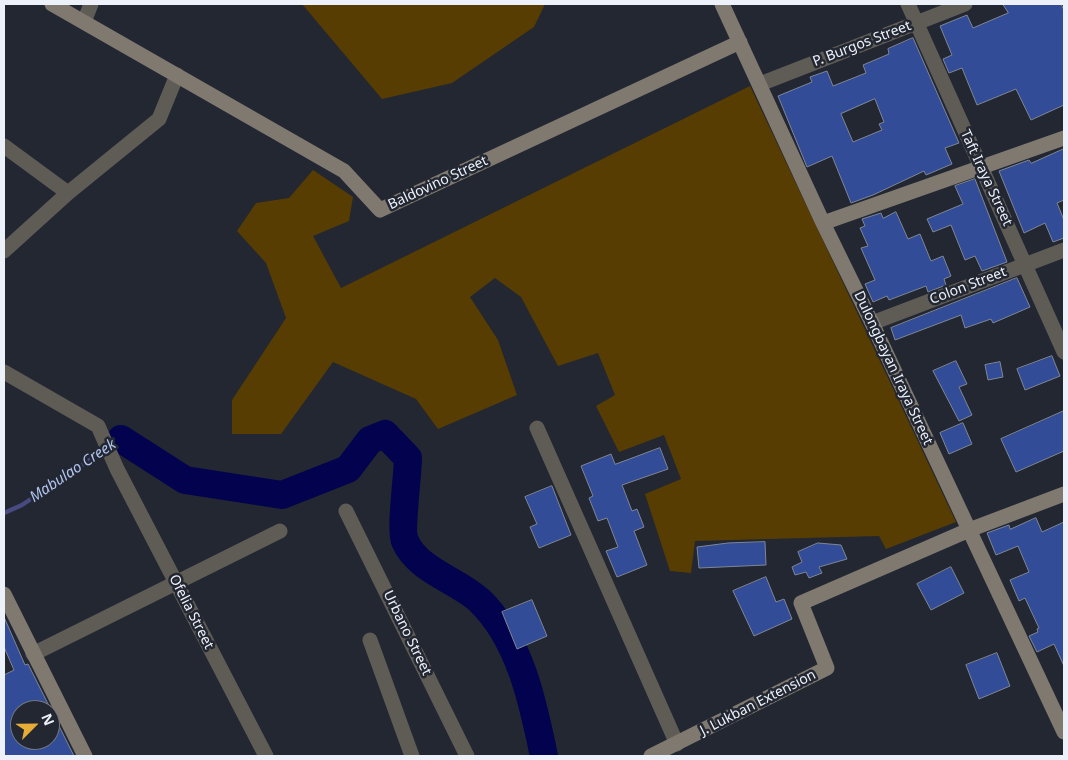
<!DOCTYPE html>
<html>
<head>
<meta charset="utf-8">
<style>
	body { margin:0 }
	#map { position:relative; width:1068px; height:760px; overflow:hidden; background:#222732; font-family:"Noto Sans",sans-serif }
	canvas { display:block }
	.frame { position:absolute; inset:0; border:5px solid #edf1f9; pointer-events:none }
	.north { position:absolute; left:10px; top:700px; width:50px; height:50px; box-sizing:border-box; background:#222732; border:1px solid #737882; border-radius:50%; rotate:67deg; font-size:14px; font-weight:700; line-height:20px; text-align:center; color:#edf1f9 }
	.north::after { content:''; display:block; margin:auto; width:18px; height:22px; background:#e6ac36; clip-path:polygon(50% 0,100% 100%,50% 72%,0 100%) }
</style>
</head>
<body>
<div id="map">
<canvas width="1068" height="760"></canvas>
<div class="frame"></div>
<div class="north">N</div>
</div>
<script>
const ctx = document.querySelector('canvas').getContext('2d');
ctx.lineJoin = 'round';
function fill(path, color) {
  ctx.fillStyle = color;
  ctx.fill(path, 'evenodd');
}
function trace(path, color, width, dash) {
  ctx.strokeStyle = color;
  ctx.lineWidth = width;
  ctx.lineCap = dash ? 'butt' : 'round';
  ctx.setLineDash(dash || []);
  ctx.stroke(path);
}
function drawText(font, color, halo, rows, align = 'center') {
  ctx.font = font + ' "Noto Sans",sans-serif';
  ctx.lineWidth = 5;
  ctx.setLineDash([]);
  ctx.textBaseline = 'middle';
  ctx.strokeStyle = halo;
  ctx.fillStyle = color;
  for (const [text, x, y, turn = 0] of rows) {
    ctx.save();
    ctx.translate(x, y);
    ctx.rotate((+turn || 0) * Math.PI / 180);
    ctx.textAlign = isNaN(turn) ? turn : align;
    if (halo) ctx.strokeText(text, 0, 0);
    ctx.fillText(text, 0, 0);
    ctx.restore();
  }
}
const green = new Path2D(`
	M302 4H545L534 27 452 83 382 99Z
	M750 86 956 522 886 549 879 536 695 541 691 573 670 571 645 494 681 479 664 435 619 452 596 406 615 395 598 353 558 366 521 297 495 278 470 297 498 340 517 395 438 429 416 399 333 362 281 434H232V400L286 318 266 263 237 231 256 203 289 198 313 170 353 197 349 221 313 236 341 288Z`);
const stream = new Path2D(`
	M4 513 22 505 121 439`);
const river = new Path2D(`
	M121 439 185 480 282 495 348 469 370 440 385 434 408 458C408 473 400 531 405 541 417 570 457 580 479 600 520 639 533 703 544 756`);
const building = new Path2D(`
	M1003 4H1061L1064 10V105L1031 120 1016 89 977 105 962 68 949 73 943 59 952 55 940 26 967 15 973 28 1008 13Z
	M913 38 959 143 945 148 952 164 926 175 924 171 873 195 851 203 832 156 807 167 778 96 812 82 810 77 827 71 833 86 866 73 863 65 889 54 888 49ZM875 99 884 122 879 124 882 130 853 142 841 114Z
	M1064 149V200L1057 203 1064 220V238L1053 242 1045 223 1024 233 999 171 1029 160 1031 163Z
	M975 179 1007 262 982 271 975 256 965 260 951 225 933 232 927 219 963 204 955 186Z
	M896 212 908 239 920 234 931 261 943 256 951 276 944 279 946 285 928 292 926 286 889 300 887 296 873 302 865 284 875 280 861 248 868 246 860 228 865 226 862 219 881 213 883 218Z
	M1017 278 1030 307 993 323 991 319 965 328 961 315 895 340 891 328Z
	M1052 356 1060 376 1025 390 1017 369Z
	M956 361 967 384 959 387 972 415 959 421 933 371Z
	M1000 362 1003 377 988 380 985 365Z
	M1064 411V451L1016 472 1001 439Z
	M963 423 972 444 949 454 940 433Z
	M660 448 668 469 622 485 632 511 637 509 644 527 634 531 647 565 617 577 606 551 618 547 607 518 598 521 589 498 593 496 581 466 611 454 615 464Z
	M552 486 571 535 539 548 530 527 537 524 525 497Z
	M1036 518 1042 532 1064 522V666L1054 644 1037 652 1029 636 1038 632 1037 629 1039 628 1025 598 1019 601 1010 580 1029 572 1018 546 996 555 987 533 1009 525 1010 529Z
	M765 542 766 565 699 568 697 547 728 543Z
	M818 543 841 545 847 559 819 567 822 573 809 578 806 572 795 575 792 567 802 562 798 552Z
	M951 567 964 593 931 610 917 584Z
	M766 577 776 602 784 599 792 619 754 636 733 591Z
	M532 600 547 636 517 649 502 612Z
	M4 617 25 665 28 664 74 756H4V675L14 670 4 647ZM20 710H50V740H20Z
	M997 653 1010 686 979 699 966 665Z`);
const street = new Path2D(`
	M908 4 1064 352
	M84 22 91 4
	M760 84 965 4
	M4 146 68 193
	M4 251 68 193 159 119 177 75
	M872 323 1064 250
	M4 372 98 426 117 469 266 756
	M537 428 677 744
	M346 511 467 756
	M370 640 412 756
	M33 654 280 531`);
const secondary = new Path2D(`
	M52 4 344 171 380 210 740 42
	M722 4 823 223 872 323 1064 732
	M823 223 1064 138
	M4 594 85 756
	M651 756 827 668 801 603 969 530 1064 494`);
const streetNames = [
	["P. Burgos Street",862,44,-21],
	["Taft Iraya Street",986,178,65],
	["Baldovino Street",438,183,-25],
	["Colon Street",968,286,-21],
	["Dulongbayan Iraya Street",893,368,65],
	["Ofelia Street",191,612,63],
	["Urbano Street",407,633,64],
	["J. Lukban Extension",758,703,-27]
];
const waterNames = [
	["Mabulao Creek",73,471,-34]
];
fill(green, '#573d02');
trace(stream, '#494a81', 4.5);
trace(river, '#03024e', 28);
fill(building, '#324c98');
trace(building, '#7f8694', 1);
trace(street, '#5f5c56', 15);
trace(secondary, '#7f7970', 15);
drawText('14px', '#edf1f9', '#222732', streetNames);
drawText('italic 15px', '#b0c2ed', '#222732', waterNames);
</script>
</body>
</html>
